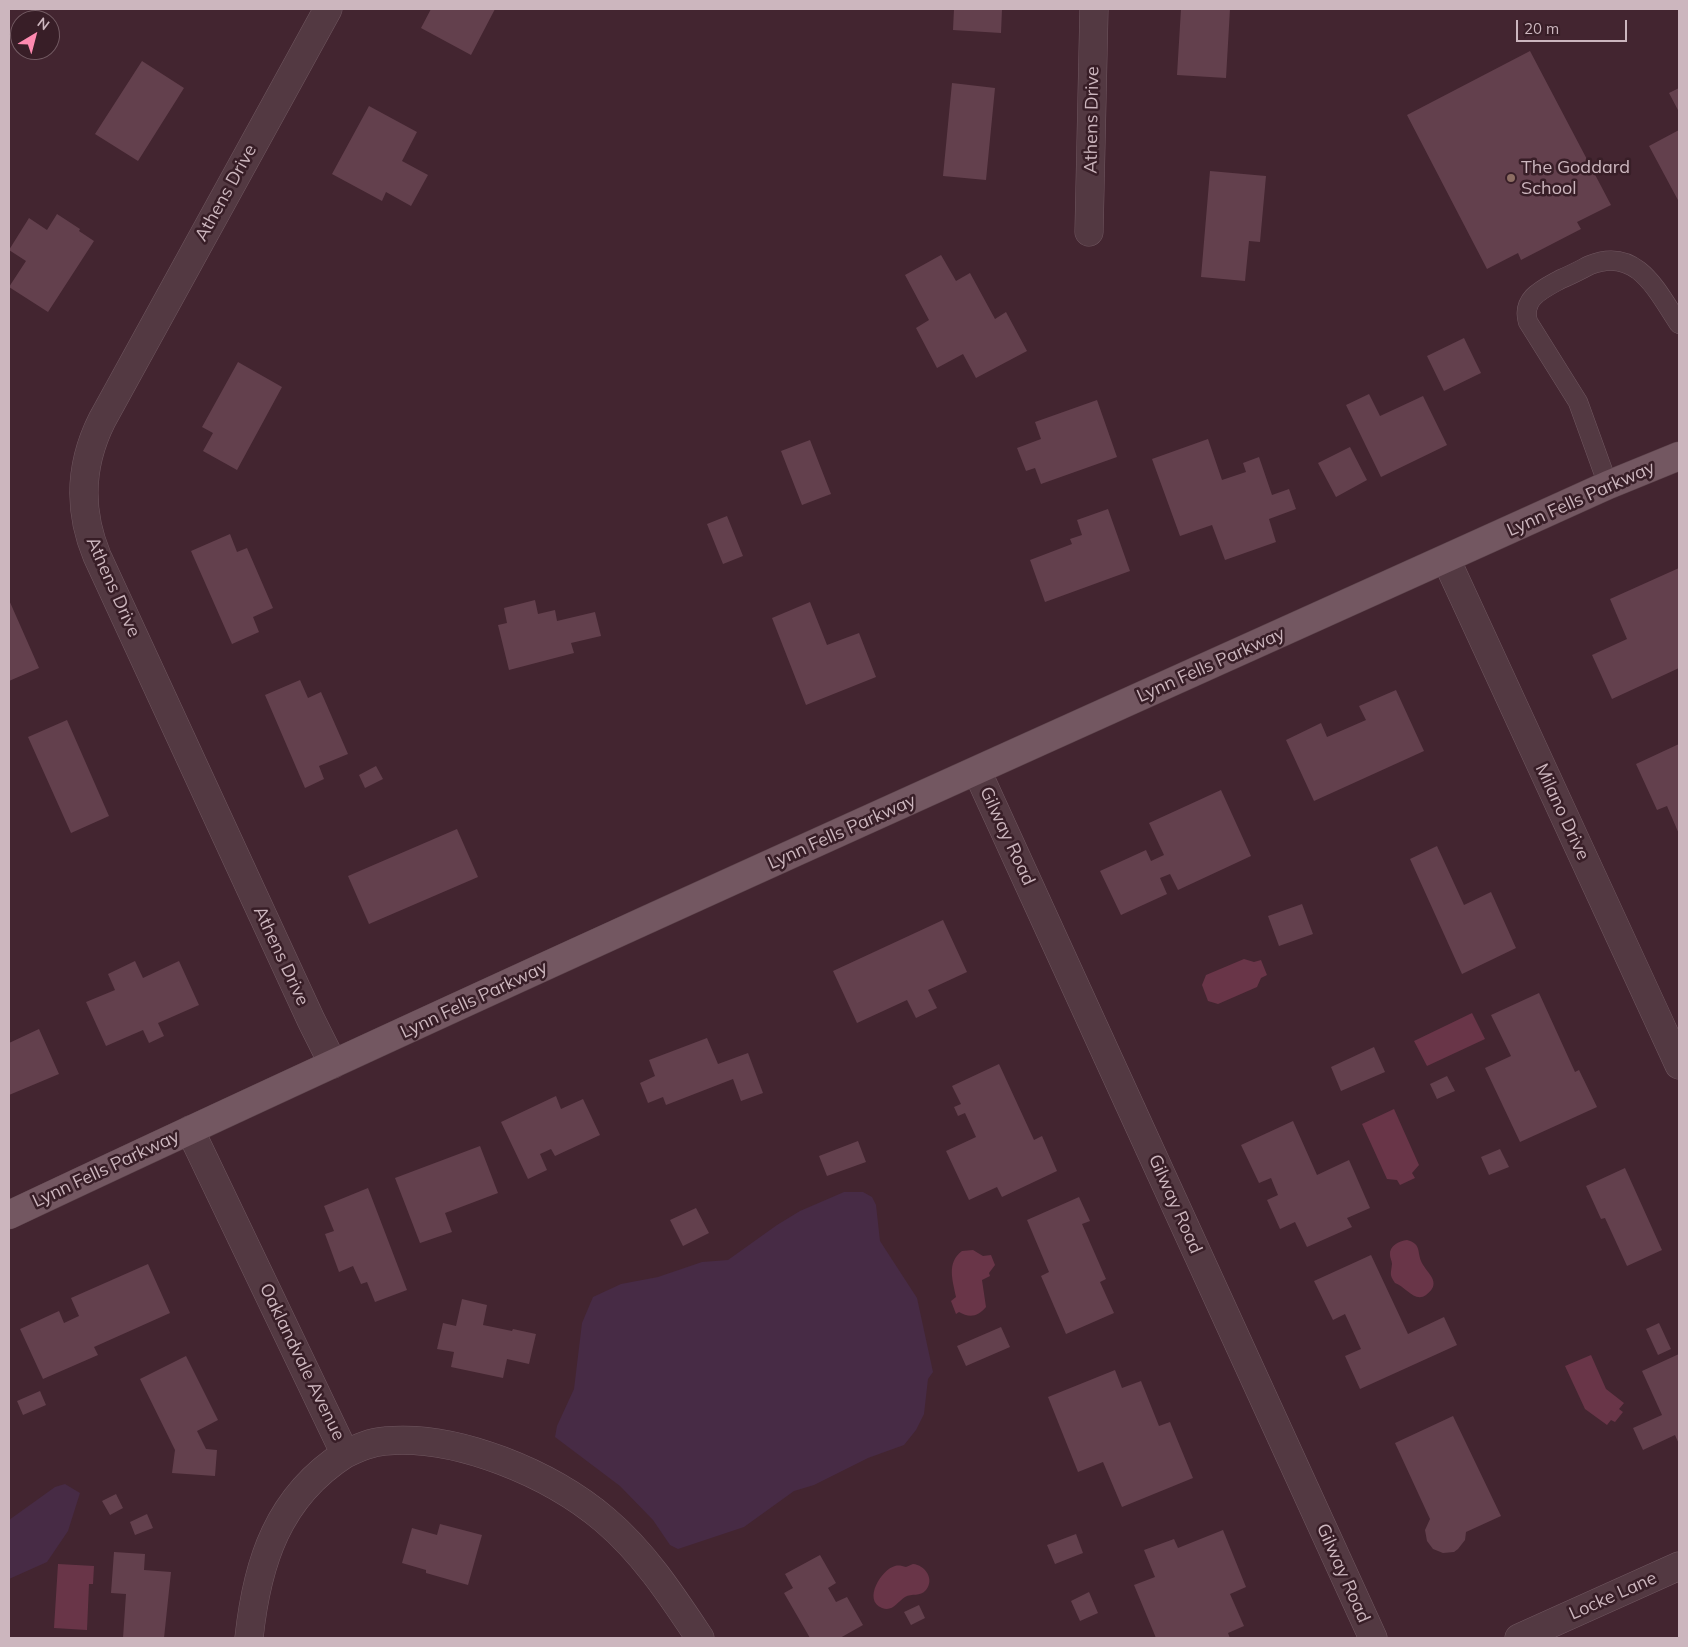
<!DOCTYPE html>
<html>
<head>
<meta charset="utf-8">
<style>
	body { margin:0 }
	#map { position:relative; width:1688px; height:1647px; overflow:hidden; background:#432530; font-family:Mulish,sans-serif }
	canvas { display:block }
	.frame { position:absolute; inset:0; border:10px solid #ccb6be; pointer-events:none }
	.north { position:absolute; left:10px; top:10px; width:50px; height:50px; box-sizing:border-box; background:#381e27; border:1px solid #735b63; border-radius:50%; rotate:37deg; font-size:14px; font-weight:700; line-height:20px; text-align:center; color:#ccb6be }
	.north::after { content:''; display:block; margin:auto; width:18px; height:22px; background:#fe8ab0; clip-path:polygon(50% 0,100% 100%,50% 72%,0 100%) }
	.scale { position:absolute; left:1516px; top:20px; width:111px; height:22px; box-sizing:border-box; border:2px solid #ccb6be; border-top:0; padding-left:6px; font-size:15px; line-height:18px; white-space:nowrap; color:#ccb6be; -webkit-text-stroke:4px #381e27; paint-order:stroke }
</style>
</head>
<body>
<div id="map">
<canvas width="1688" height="1647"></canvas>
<div class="frame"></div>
<div class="north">N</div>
<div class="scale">20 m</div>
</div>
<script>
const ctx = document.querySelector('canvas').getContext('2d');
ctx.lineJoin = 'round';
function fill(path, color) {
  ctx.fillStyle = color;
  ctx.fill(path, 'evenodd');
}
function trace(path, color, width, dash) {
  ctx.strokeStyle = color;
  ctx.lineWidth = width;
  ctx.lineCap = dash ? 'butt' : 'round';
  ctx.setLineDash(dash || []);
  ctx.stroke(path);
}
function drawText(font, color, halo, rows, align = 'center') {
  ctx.font = font + ' Mulish,sans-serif';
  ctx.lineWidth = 5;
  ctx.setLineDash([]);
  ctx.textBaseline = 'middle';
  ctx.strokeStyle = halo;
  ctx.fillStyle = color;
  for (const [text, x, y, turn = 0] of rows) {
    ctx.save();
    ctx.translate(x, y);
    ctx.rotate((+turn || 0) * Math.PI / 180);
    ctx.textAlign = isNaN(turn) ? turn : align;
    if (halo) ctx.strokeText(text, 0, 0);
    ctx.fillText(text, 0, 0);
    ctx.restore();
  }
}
const green = new Path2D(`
	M844 1192H863L872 1197 876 1205 880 1241 917 1298 933 1372 928 1379 924 1414 916 1430 904 1445 868 1458 814 1485 794 1491 744 1527 678 1549 670 1545 653 1520 620 1486 555 1437 557 1426 574 1389 582 1323 593 1297 621 1284 658 1277 702 1262 728 1260 777 1225 800 1211Z
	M65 1484 80 1493 68 1531 47 1562 9 1579V1520L55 1487Z`);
const water = new Path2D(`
	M1244 959 1254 962 1261 960 1267 975 1261 978 1257 987 1218 1004 1208 1001 1202 985 1206 975Z
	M1472 1013 1485 1039 1427 1066 1414 1041Z
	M1394 1109 1419 1165 1412 1173 1415 1178 1400 1185 1397 1180 1387 1179 1362 1124Z
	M1407 1240C1421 1244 1417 1250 1421 1261 1425 1272 1444 1282 1426 1295 1415 1303 1406 1287 1395 1283 1389 1274 1391 1274 1392 1264 1392 1261 1390 1258 1390 1255 1389 1246 1399 1241 1407 1240Z
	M973 1250 983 1256 991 1255 995 1265 989 1273 990 1276 982 1280 986 1307C978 1317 969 1318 959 1312L956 1314 951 1301 956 1297C953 1281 946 1263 962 1251Z
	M1591 1355 1606 1389 1624 1403 1619 1409 1623 1412 1615 1422 1611 1420 1607 1425 1585 1409 1565 1366Z
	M58 1564 94 1566 93 1584H89L87 1630 54 1628Z
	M913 1564C925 1565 935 1579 926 1590 920 1597 912 1593 905 1597 897 1602 893 1612 882 1608 862 1600 882 1569 895 1566 899 1565 902 1566 906 1567Z`);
const building = new Path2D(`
	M431 9H495L471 55 421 28Z
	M954 9H1002L1001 33 953 30Z
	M1181 9H1230L1226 78 1177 75Z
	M1530 51 1611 205 1577 222 1581 229 1521 260 1518 253 1487 269 1407 115Z
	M142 61 184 88 138 161 95 134Z
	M952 83 995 88 986 180 943 176Z
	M1679 88V112L1669 93Z
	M369 106 417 132 402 161 428 175 411 206 386 192 382 201 332 174Z
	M1679 130V202L1649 146Z
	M1210 171 1266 176 1260 242 1249 241 1245 281 1201 277Z
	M57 214 80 229 79 231 94 241 48 312 9 287 26 261 9 250 29 218 47 230Z
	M941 255 956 281 970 273 995 319 1006 312 1027 351 976 378 963 354 937 368 916 328 929 320 905 275Z
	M1464 338 1481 373 1444 391 1427 356Z
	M238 362 282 387 237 470 203 451 213 433 202 427Z
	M1369 394 1380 416 1423 396 1447 445 1381 477 1346 405Z
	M1097 400 1117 457 1041 484 1035 468 1026 471 1017 448 1041 439 1035 422Z
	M1208 439 1222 480 1246 472 1243 463 1259 457 1272 495 1289 489 1296 509 1269 519 1276 542 1225 560 1212 525 1180 536 1152 459Z
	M810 440 831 494 802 505 781 451Z
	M1350 447 1367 480 1336 497 1318 463Z
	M1108 509 1130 571 1045 602 1030 560 1072 544 1070 539 1082 535 1077 520Z
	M727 516 743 556 723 564 707 524Z
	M230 534 237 552 247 548 273 608 253 617 259 632 232 644 191 551Z
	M1679 568V668L1612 699 1592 655 1627 639 1610 599Z
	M9 600 39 668 9 681Z
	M535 600 538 614 555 610 557 621 595 612 601 636 571 643 574 653 509 670 498 625 507 623 504 608Z
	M810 602 827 645 859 633 876 677 806 705 772 618Z
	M300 680 308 698 321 692 348 754 319 766 324 779 305 788 265 695Z
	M1396 690 1424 751 1314 801 1286 740 1321 723 1327 737 1366 720 1359 706Z
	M67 720 109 816 71 833 28 737Z
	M1679 744V834L1667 806 1657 810 1636 764Z
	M376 766 383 779 365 788 359 775Z
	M1221 790 1251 856 1178 890 1170 874 1160 878 1167 894 1121 915 1100 871 1146 850 1151 861 1164 855 1149 823Z
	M457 829 478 877 369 924 348 876Z
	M1437 846 1464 905 1491 892 1516 948 1462 974 1410 859Z
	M1302 904 1313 934 1279 946 1268 916Z
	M943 920 967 972 928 990 937 1008 916 1018 907 1000 857 1023 833 971Z
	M135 961 143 978 179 961 199 1005 158 1023 164 1036 149 1043 143 1030 106 1046 86 1002 115 990 108 974Z
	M1539 993 1575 1072 1579 1070 1597 1107 1520 1142 1485 1068 1511 1056 1491 1015Z
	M39 1029 59 1074 9 1095V1043Z
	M707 1038 718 1064 748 1053 763 1093 741 1101 733 1079 666 1105 663 1097 648 1103 640 1083 655 1076 649 1060Z
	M1374 1047 1385 1072 1341 1091 1331 1067Z
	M999 1064 1034 1140 1042 1136 1057 1171 1002 1197 997 1187 969 1200 946 1151 976 1137 965 1113 958 1116 954 1107 961 1104 952 1086Z
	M1447 1076 1455 1091 1437 1099 1430 1084Z
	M556 1096 561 1109 583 1099 600 1135 555 1156 551 1149 540 1154 547 1170 528 1179 501 1122Z
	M1293 1121 1317 1175 1349 1160 1370 1208 1347 1218 1352 1227 1307 1247 1295 1222 1280 1229 1267 1200 1278 1195 1271 1178 1259 1183 1241 1145Z
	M858 1141 866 1162 827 1176 819 1156Z
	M480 1146 498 1193 445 1213 452 1232 420 1243 395 1178Z
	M1500 1149 1509 1167 1489 1175 1481 1157Z
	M1625 1168 1662 1250 1627 1266 1605 1218 1601 1219 1586 1186Z
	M368 1188 407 1290 375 1302 367 1282 361 1284 353 1266 339 1272 325 1234 334 1231 324 1206Z
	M1079 1197 1090 1221 1082 1224 1106 1279 1100 1282 1114 1313 1066 1334 1041 1276 1049 1272 1027 1220Z
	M696 1208 709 1233 683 1246 670 1220Z
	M1371 1255 1408 1334 1444 1317 1457 1345 1360 1389 1345 1356 1361 1349 1345 1314 1333 1320 1314 1281Z
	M148 1264 170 1313 94 1347 98 1355 43 1379 20 1329 59 1311 64 1323 79 1316 71 1298Z
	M462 1299 487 1305 483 1325 512 1331 513 1329 536 1334 529 1364 507 1359 503 1378 451 1367 454 1352 437 1349 443 1323 456 1326Z
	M1659 1323 1671 1349 1658 1355 1646 1329Z
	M1001 1327 1010 1347 966 1366 957 1346Z
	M1679 1354V1444L1675 1435 1643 1450 1633 1428 1662 1415 1642 1371Z
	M186 1356 218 1420 197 1431 206 1449 217 1450 215 1476 172 1473 175 1450 140 1379Z
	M1115 1370 1122 1388 1141 1381 1159 1426 1170 1422 1193 1478 1122 1507 1103 1462 1078 1472 1048 1397Z
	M40 1391 46 1405 23 1415 17 1401Z
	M1453 1416 1501 1516 1466 1532 1465 1540 1458 1549 1454 1552 1443 1553 1433 1549 1427 1541 1425 1530 1430 1519 1395 1443Z
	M116 1494 123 1508 110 1515 102 1501Z
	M147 1514 153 1528 135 1535 130 1522Z
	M440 1524 482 1535 468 1585 426 1573V1570L402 1563 412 1528 437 1535Z
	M1223 1530 1246 1587 1230 1594 1244 1626 1228 1633 1230 1638H1156L1134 1585 1155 1577 1144 1550 1174 1539 1178 1548Z
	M1076 1534 1083 1553 1055 1564 1047 1545Z
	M114 1552 145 1554 144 1570 171 1572 164 1638H123L126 1594 111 1593Z
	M820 1555 836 1583 828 1588 836 1602 847 1597 863 1625 840 1638H810L784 1593 793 1588 785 1574Z
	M1089 1592 1098 1613 1080 1621 1071 1601Z
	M919 1605 925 1618 911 1625 904 1612Z`);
const lane = new Path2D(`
	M1608 485 1578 402 1528 322C1521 298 1543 289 1561 279 1571 275 1580 270 1590 265 1637 246 1657 291 1679 324`);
const street = new Path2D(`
	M328 9 102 420C80 464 78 510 97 556L311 1020 333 1064
	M1089 232 1094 9
	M1446 559 1679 1065
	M977 771 1373 1638
	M190 1130 345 1454C278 1497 257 1562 249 1638
	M345 1454C358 1448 371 1442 385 1441 457 1434 551 1474 605 1520 644 1553 672 1596 700 1638
	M1519 1638 1679 1566`);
const primary = new Path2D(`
	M9 1215C539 965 1074 727 1608 485L1679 456`);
const markers = [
	[1511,178,5,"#8d6e63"]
];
const streetNames = [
	["Athens Drive",1092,120,-89],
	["Athens Drive",226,193,-61],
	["Lynn Fells Parkway",1581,499,-24],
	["Athens Drive",113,587,66],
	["Lynn Fells Parkway",1211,665,-24],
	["Milano Drive",1562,812,65],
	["Lynn Fells Parkway",842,832,-24],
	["Gilway Road",1007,836,65],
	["Athens Drive",281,956,65],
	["Lynn Fells Parkway",474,1000,-25],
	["Lynn Fells Parkway",106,1169,-25],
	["Gilway Road",1175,1204,66],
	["Oaklandvale Avenue",302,1362,64],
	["Gilway Road",1343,1573,66],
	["Locke Lane",1613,1596,-24]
];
const poiNames = [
	["The Goddard",1521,168],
	["School",1521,189]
];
fill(green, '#472b45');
fill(water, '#693548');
fill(building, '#63404d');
trace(lane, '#705760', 20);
trace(street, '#705760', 29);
trace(primary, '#5c434b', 29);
trace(lane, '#533942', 19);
trace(street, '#533942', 28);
trace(primary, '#735761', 28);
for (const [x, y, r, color] of markers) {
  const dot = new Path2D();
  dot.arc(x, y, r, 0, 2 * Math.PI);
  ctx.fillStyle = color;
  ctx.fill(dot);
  trace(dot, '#381e27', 2);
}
drawText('18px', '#ccb6be', '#381e27', streetNames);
drawText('18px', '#ccb6be', '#381e27', poiNames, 'left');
</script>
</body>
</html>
